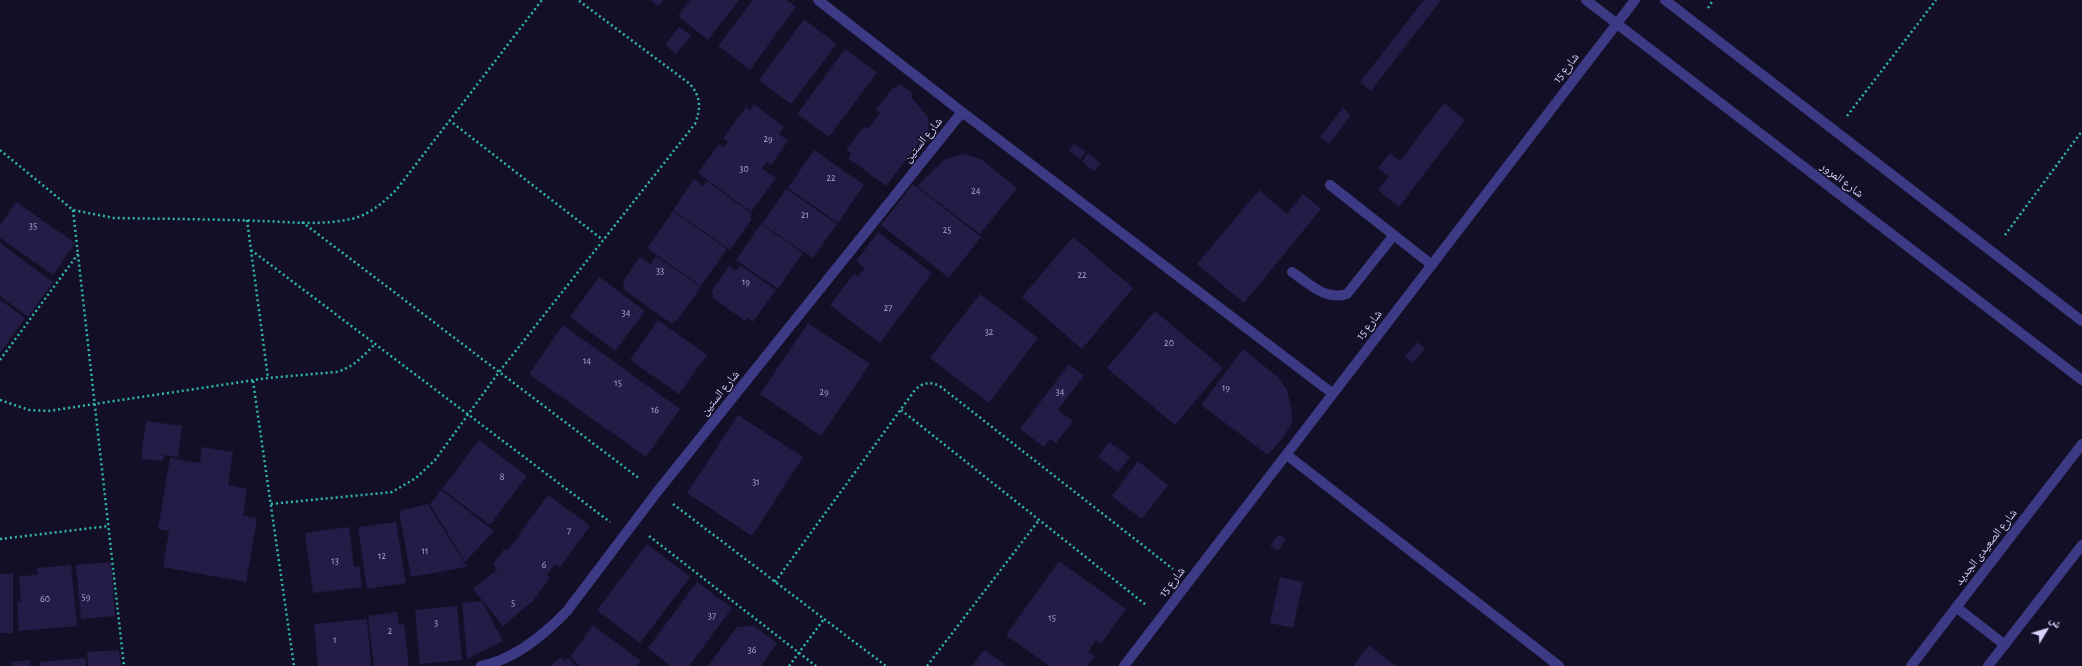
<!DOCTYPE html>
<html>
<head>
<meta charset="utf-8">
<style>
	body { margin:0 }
	#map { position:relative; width:2082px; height:666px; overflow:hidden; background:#130f26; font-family:"Alegreya Sans","Noto Naskh Arabic",sans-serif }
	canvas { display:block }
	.north { position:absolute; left:2026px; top:610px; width:40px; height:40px; -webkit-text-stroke:3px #130f26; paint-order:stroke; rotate:52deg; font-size:11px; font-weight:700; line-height:16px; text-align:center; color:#d9d4ff }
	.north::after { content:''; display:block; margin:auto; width:14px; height:18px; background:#d9d4ff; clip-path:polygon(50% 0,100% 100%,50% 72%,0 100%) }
</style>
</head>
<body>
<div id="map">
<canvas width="2082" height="666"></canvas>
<div class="north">ش</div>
</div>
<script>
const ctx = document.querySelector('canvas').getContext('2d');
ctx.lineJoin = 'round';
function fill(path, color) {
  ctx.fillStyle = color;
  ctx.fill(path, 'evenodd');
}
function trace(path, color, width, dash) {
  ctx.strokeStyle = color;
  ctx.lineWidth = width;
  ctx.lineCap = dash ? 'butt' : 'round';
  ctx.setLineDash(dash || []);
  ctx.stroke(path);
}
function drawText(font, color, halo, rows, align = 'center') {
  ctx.font = font + ' "Alegreya Sans","Noto Naskh Arabic",sans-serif';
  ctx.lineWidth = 3;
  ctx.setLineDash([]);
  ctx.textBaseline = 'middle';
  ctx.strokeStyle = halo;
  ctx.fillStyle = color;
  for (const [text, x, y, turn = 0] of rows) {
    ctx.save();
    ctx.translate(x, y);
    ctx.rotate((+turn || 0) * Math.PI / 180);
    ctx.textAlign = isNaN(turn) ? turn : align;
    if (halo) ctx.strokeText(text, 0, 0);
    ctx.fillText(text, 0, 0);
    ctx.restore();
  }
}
const building = new Path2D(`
	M651 0H663L658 6Z
	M690 0H739L708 40 678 16Z
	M753 0H787L796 7 750 70 718 46Z
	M1424 0H1441L1371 91 1360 82Z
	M804 19 837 44 791 104 759 80Z
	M679 27 691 36 676 54 665 45Z
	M845 49 877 73 829 137 797 114Z
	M899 84 913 93 911 97 928 117 929 130 886 186 848 158 851 153 846 150 864 126 868 129 880 113 876 110 893 87 896 88Z
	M1444 103 1465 120 1399 207 1378 190 1389 176 1378 168 1390 153 1400 161Z
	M754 104 784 127 779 134 788 141 771 165 767 162 762 168 776 178 751 212 698 173 719 144 724 147 728 142 750 159 723 138 746 107 750 111Z
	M1343 108 1351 115 1329 144 1320 137Z
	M1074 144 1086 152 1080 159 1069 151Z
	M814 150 864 185 838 223 788 188Z
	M1088 153 1101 163 1094 171 1082 162Z
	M965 154 982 160 1017 188 980 234 917 186 945 159Z
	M694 179 703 186 707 181 752 214 750 218 752 219 730 250 673 210Z
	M913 184 981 237 949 278 881 225Z
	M786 189 837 224 813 258 762 224Z
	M1259 190 1287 214 1303 194 1321 209 1244 303 1197 264Z
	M16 202 75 243 53 275 0 238V225Z
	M673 211 727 249 701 286 647 248Z
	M761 224 803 253 778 289 736 260Z
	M878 232 932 273 880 343 830 305 854 274 858 277 865 268 856 261Z
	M1073 237 1133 288 1082 349 1022 297Z
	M0 243 53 282 28 317 0 296Z
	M656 256 701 287 677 321 675 320 672 324 623 289 625 286 622 283 640 257 651 264Z
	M740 265 776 290 753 322 747 317 745 321 712 297 714 294 711 292 729 266 736 271Z
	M599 277 645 311 615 351 570 317Z
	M980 294 1038 338 989 403 930 358Z
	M0 300 25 318 0 353Z
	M1155 311 1223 368 1175 425 1107 368Z
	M658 320 707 355 679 394 630 360Z
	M808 323 870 364 821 436 760 394Z
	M563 325 680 409 646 457 529 374Z
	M1418 342 1425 349 1413 363 1405 356Z
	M1243 349 1278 377 1287 390 1291 406 1292 423 1281 440 1268 455 1201 405Z
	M1069 364 1084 376 1058 410 1073 421 1056 443 1050 439 1044 447 1020 429Z
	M738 415 803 457 752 536 687 493Z
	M146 421 182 426 178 457 164 455 163 461 141 459Z
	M479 440 527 476 490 525 442 489Z
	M1109 442 1130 457 1118 472 1098 457Z
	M202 447 233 452 228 485 247 489 243 516 257 518 246 582 163 567 169 531 158 529 170 458 200 463Z
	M1138 461 1168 485 1142 519 1112 496Z
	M441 490 494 531 465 562 430 504Z
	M548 495 590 526 560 567 555 564 547 575 550 577 534 600 503 626 473 589 494 572 509 583 494 571 496 568 493 565 504 549 507 551 518 537 522 540 518 536Z
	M428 504 467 567 411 577 399 511Z
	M396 522 406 583 367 589 358 527Z
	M349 527 354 567 359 566 362 587 313 593 305 533Z
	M1278 535 1286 539 1278 551 1270 546Z
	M647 544 690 577 640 643 597 610Z
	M1059 561 1126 609 1101 644 1096 640 1088 652 1095 656 1087 666H1049L1006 635Z
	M111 562 115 616 81 619 76 565Z
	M71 565 77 626 19 631 17 602H21L19 576 38 575 37 568Z
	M13 573V633H0V574Z
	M1280 577 1303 582 1293 628 1270 623Z
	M697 582 732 608 689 666H671L648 648Z
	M482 601 503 641 467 659 462 603Z
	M457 606 462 660 420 664 415 610Z
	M397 612 399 625 404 624 409 666H374L368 616Z
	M367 619 371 666H318L314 624Z
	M593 625 641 661 637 666H579L570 657Z
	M737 627 754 626 777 643 761 666H708Z
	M1369 645 1396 666H1353Z
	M119 650 121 666H88L87 652Z
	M984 650 1007 666H972Z
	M561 657 564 661 568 658 576 666H550Z
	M85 658 86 666H40V662Z
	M30 660 31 666H12L11 662Z`);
const path = new Path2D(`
	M1708 8 1713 0
	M1847 116 1936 0
	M449 120 603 240
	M0 150 73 210 114 218C163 219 212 219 261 221 291 222 325 226 355 218 372 213 385 201 397 189L542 0
	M73 210 124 666
	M247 220 268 378
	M302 222 640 479
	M2005 235 2082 131
	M251 250 610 522
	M0 360 78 254
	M253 381 294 666
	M0 400 29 410 48 411 268 378 336 372C353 368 363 356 375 344
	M901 410 1146 605
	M271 504 392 492 416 478 435 460 499 372 695 124C701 108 701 97 690 84L578 0
	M673 504 886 666
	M649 536 816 666
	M0 539 109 526
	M775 582 915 390C923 382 931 381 941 387L1173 569
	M789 666 824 619
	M927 666 1039 520`);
const service = new Path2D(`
	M1330 185 1432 265
	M1292 272C1310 284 1325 301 1347 294L1394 235
	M1287 455 1559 666`);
const minor = new Path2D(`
	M818 0 962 112 1332 393
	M481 666C515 659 543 636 567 611L657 492 962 112
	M1124 666 1635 0`);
const tertiary = new Path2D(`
	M1586 0 2082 380
	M1665 0 2082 321
	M1956 607 2005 645
	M1911 666 2082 444
	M1988 666 2082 545`);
const numberNames = [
	["29",768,139],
	["30",744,169],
	["22",831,178],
	["24",976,191],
	["21",805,215],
	["35",33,226],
	["25",947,230],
	["33",660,271],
	["22",1082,275],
	["19",746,282],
	["27",888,308],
	["34",626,313],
	["32",989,332],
	["20",1169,343],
	["14",587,361],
	["15",618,383],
	["19",1226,388],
	["29",824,392],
	["34",1060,392],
	["16",655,410],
	["8",502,477],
	["31",756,482],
	["7",569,531],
	["11",425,551],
	["12",382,556],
	["13",335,561],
	["6",544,565],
	["59",86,597],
	["60",45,599],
	["5",513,603],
	["37",712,616],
	["15",1052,618],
	["3",436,623],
	["2",390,631],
	["1",335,640],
	["36",752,650]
];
const streetNames = [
	["شارع 15",1566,68,-52],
	["شارع الستين",923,140,-51],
	["شارع المرور",1842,180,37],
	["شارع 15",1369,325,-52],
	["شارع الستين",720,393,-51],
	["شارع الصعيدى الجديد",1986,547,-52],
	["شارع 15",1172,582,-52]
];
fill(building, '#241b47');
trace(path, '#2fb8b0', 2.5, [2, 3]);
trace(service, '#3d3a85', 10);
trace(minor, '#3d3a85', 10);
trace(tertiary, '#3d3a85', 10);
drawText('10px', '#aca6d1', null, numberNames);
drawText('12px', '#d9d4ff', '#130f26', streetNames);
</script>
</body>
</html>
